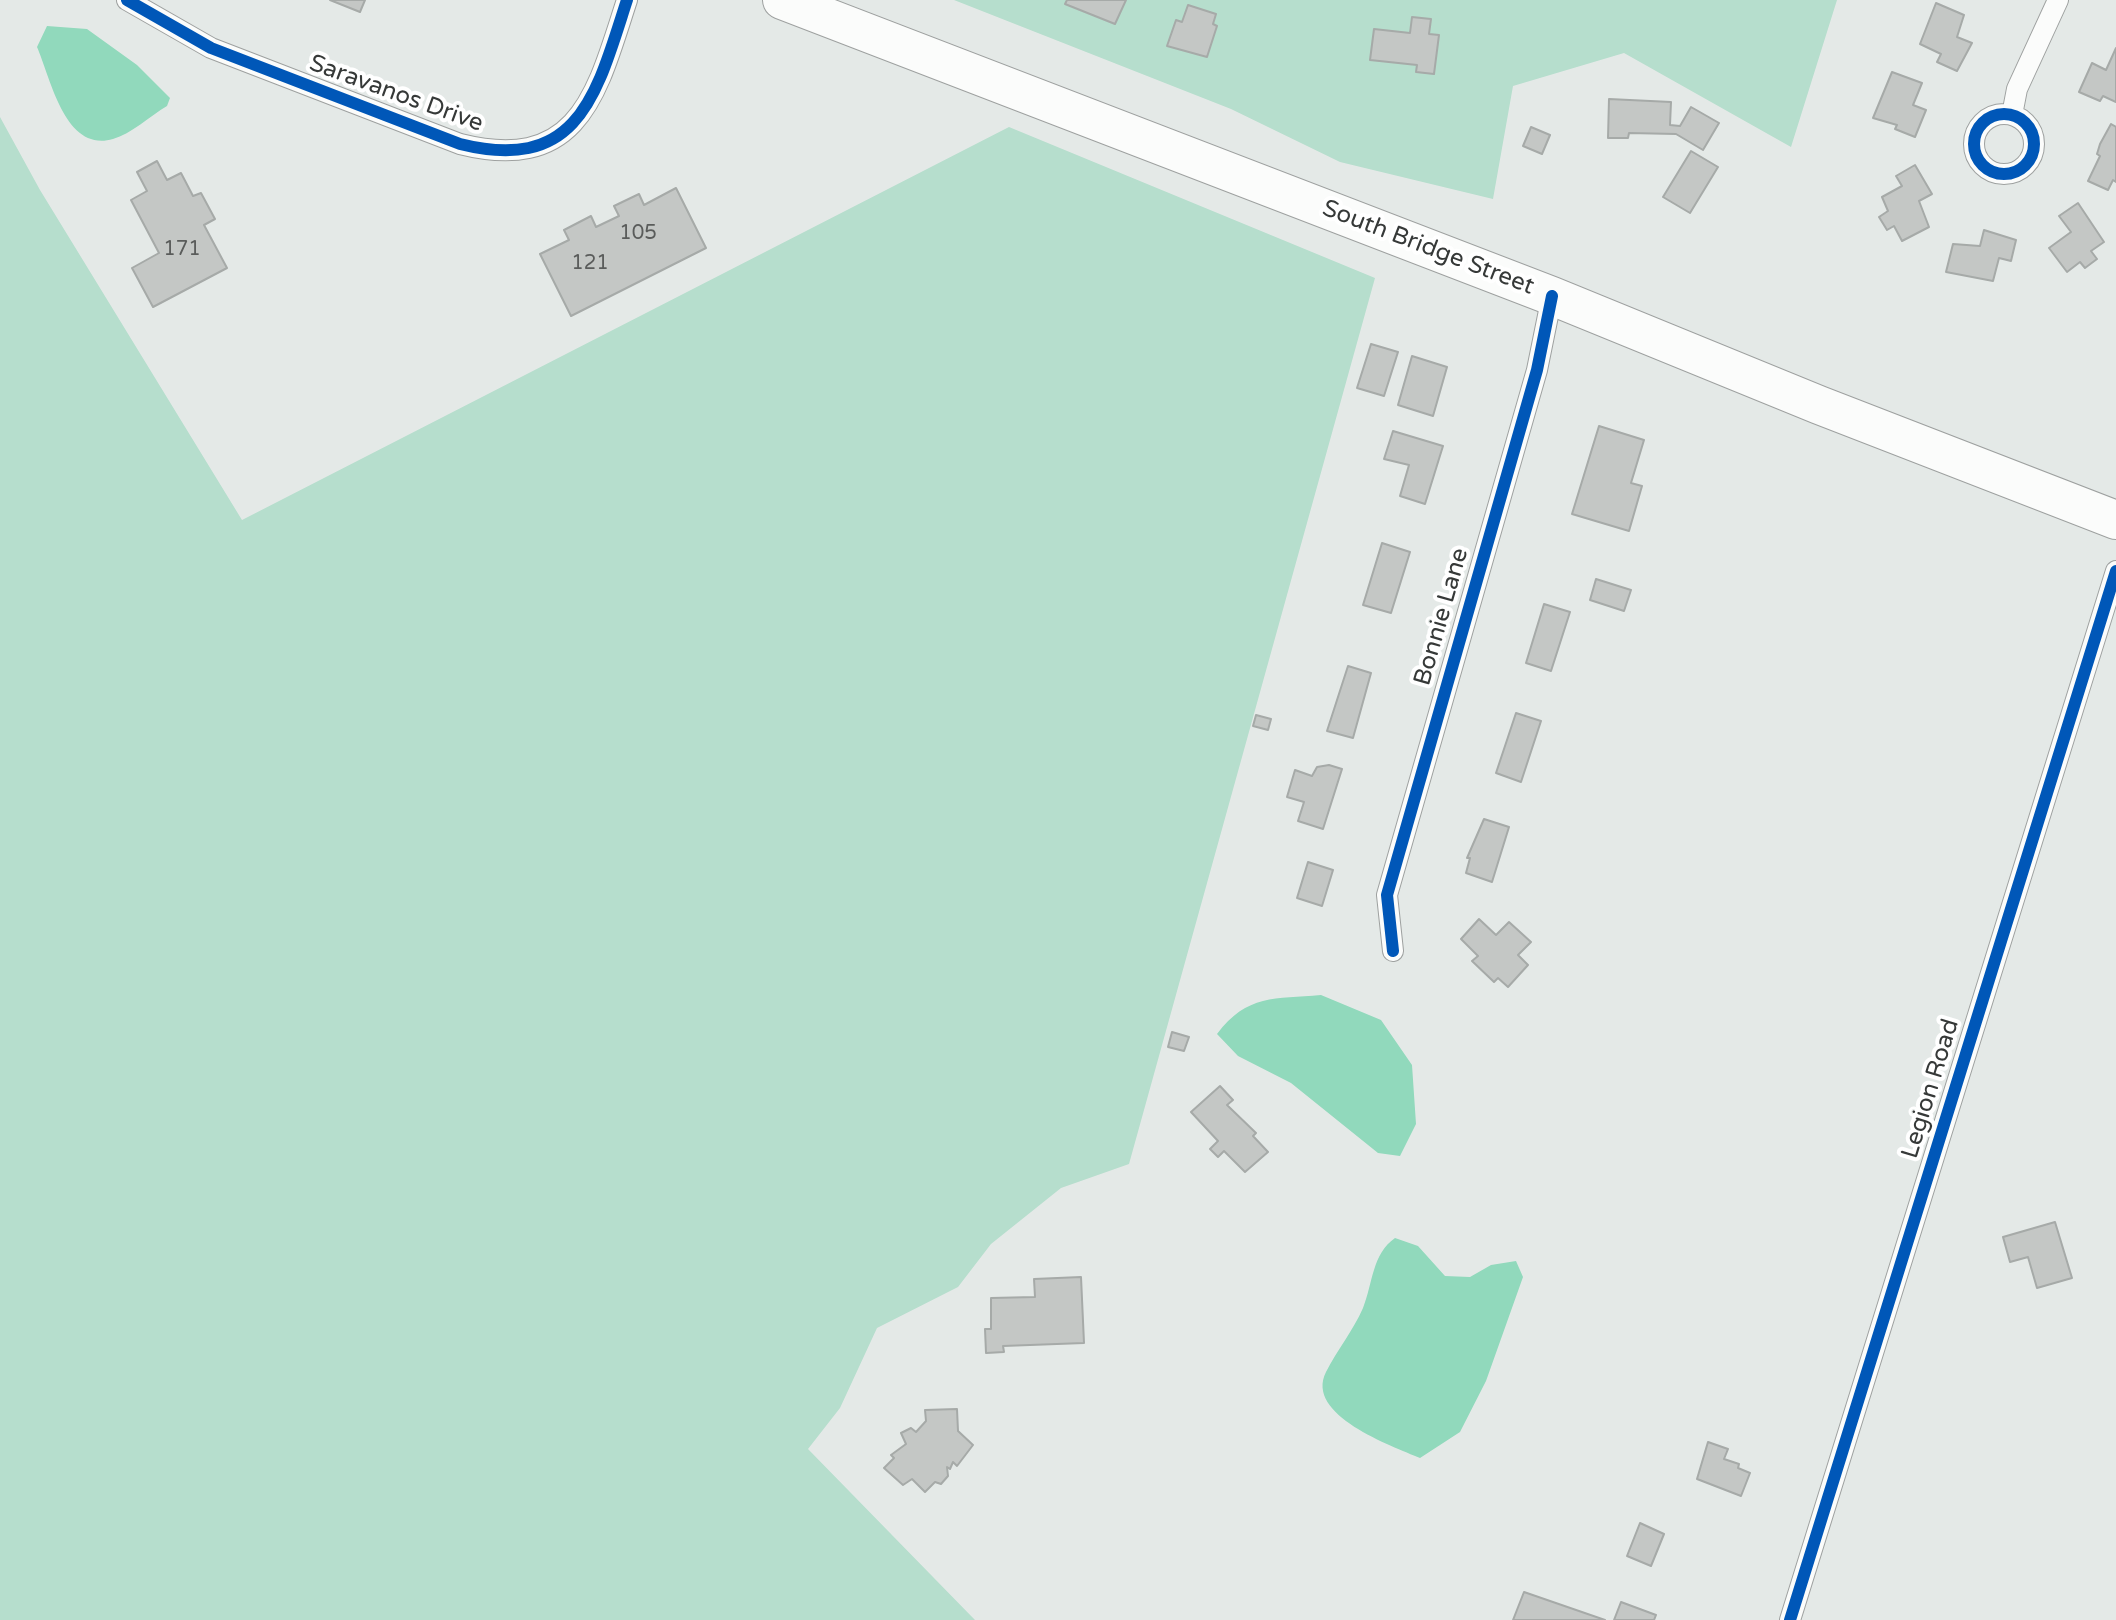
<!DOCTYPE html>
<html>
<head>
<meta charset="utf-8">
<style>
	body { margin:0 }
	canvas { display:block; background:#e4e9e7 }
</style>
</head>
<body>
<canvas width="2116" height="1620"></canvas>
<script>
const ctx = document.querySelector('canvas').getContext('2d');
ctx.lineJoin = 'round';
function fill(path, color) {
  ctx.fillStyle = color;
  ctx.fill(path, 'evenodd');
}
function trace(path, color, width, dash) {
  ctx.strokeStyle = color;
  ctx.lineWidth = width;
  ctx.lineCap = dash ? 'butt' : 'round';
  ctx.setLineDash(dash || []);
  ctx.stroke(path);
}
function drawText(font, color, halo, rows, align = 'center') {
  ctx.font = font + ' "Varela Round",sans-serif';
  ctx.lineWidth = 8;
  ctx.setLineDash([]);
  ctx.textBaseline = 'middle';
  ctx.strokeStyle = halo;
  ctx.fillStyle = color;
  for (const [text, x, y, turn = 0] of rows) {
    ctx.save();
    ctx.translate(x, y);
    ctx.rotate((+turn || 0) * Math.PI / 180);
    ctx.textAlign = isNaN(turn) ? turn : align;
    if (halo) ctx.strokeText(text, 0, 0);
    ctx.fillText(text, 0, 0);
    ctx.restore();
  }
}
const green = new Path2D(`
	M954 0H1837L1791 147 1624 53 1513 86 1493 199 1340 162 1231 109Z
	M0 117 40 190 242 520 1009 127 1375 278 1129 1164 1061 1188 991 1244 958 1287 877 1328 840 1408 808 1449 975 1620H0Z`);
const water = new Path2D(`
	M47 26 87 29 137 65 170 98 167 106C150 116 131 134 113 139 65 153 51 79 37 47Z
	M1321 995 1381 1020 1412 1065 1416 1124 1400 1156 1378 1153 1291 1083 1238 1056 1217 1034C1247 994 1275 999 1321 995Z
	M1395 1238 1418 1246 1445 1276 1470 1277 1491 1265 1516 1261 1523 1277 1486 1381 1460 1432 1420 1458C1392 1446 1304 1415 1326 1372 1337 1350 1353 1331 1363 1308 1373 1283 1372 1254 1395 1238Z`);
const building = new Path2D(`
	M330 0H365L360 12Z
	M1067 0H1126L1115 24 1065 4Z
	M1936 3 1964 15 1957 37 1972 43 1957 71 1937 62 1941 54 1920 44Z
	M1188 5 1216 14 1213 24 1217 26 1207 57 1167 46 1176 20 1182 22Z
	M1412 17 1431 19 1429 34 1439 35 1434 74 1416 72 1417 65 1370 60 1374 29 1410 33Z
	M2116 48V102L2103 96 2100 101 2079 92 2092 63 2106 70Z
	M1892 72 1922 83 1913 105 1926 110 1915 137 1895 129 1897 125 1873 118Z
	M1609 99 1671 102 1670 125 1680 126 1691 107 1719 123 1703 150 1676 134 1629 133 1628 138H1608Z
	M2111 124 2116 127V182L2113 180 2108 190 2088 181 2100 156 2097 154 2100 144Z
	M1531 127 1550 135 1542 154 1523 146Z
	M1691 151 1718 167 1690 213 1663 197Z
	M157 161 167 180 181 173 193 196 201 193 215 219 204 225 227 268 153 307 132 268 159 253 131 200 147 191 137 172Z
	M1915 165 1932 194 1919 201 1929 227 1902 241 1894 226 1887 230 1879 217 1888 211 1882 197 1902 186 1896 176Z
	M676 188 706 248 571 316 540 254 569 240 564 230 591 216 596 227 619 216 614 206 639 194 644 205Z
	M2078 203 2104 242 2091 251 2097 259 2085 268 2080 262 2067 272 2049 248 2071 232 2059 216Z
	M1984 230 2016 240 2011 261 1999 258 1993 281 1946 272 1953 244 1980 246Z
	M1371 344 1398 352 1384 396 1357 388Z
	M1412 356 1447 367 1433 416 1398 405Z
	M1599 426 1644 440 1631 483 1642 486 1629 531 1572 514Z
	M1393 431 1443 446 1425 504 1400 496 1409 465 1384 459Z
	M1382 543 1410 552 1391 613 1363 605Z
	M1596 579 1631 590 1624 611 1590 600Z
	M1544 604 1570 612 1551 671 1526 663Z
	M1348 666 1371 673 1353 738 1327 731Z
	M1516 713 1541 721 1521 782 1496 773Z
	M1256 715 1271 719 1268 730 1253 726Z
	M1329 765 1342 769 1323 829 1298 821 1304 802 1287 797 1295 770 1312 776 1317 767Z
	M1484 819 1509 827 1492 882 1466 873 1470 858H1467Z
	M1308 862 1333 870 1322 906 1297 898Z
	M1479 919 1496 935 1509 922 1531 942 1518 955 1528 965 1508 987 1498 978 1494 982 1472 961 1478 956 1461 939Z
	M1172 1032 1189 1037 1184 1051 1168 1047Z
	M1220 1086 1233 1100 1227 1105 1256 1133 1253 1136 1268 1152 1245 1172 1224 1151 1218 1157 1210 1149 1218 1141 1191 1112Z
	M2055 1222 2072 1278 2037 1288 2028 1257 2010 1262 2003 1237Z
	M1081 1277 1084 1343 1003 1346 1004 1352 986 1353 985 1329H991V1298L1035 1297 1034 1279Z
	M957 1409 958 1431 973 1445 957 1466 953 1462 950 1469 947 1467 948 1476 941 1484 935 1482 925 1492 912 1479 903 1485 884 1468 894 1458 891 1455 906 1444 901 1433 911 1428 916 1432 926 1421 925 1410Z
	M1708 1442 1728 1449 1724 1459 1739 1464 1738 1468 1750 1473 1741 1496 1697 1479Z
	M1640 1523 1664 1534 1651 1566 1627 1556Z
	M1524 1592 1605 1620H1513Z
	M1621 1602 1656 1615 1654 1620H1614Z`);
const street = new Path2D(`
	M127 0 211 48 460 144C580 174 597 92 627 0
	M1974 144a30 30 0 1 1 60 0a30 30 0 1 1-60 0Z
	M2012 115 2017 89 2058 0
	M1393 951 1387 895 1537 370 1552 296
	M1790 1620 2116 571`);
const highway = new Path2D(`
	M782 0 1552 296 1819 405 2116 520`);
const cycleway = new Path2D(`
	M127 0 211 48 460 144C580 174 597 92 627 0
	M1974 144a30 30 0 1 1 60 0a30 30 0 1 1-60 0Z
	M1393 951 1387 895 1537 370 1552 296
	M1790 1620 2116 571`);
const numberNames = [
	["105",638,234],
	["171",182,250],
	["121",590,264]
];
const streetNames = [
	["Saravanos Drive",396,94,20],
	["South Bridge Street",1428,248,21],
	["Bonnie Lane",1442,617,-74],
	["Legion Road",1931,1089,-73]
];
fill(green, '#b6decd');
fill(water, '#91d9bc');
fill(building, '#c4c7c5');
trace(building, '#a6aaa8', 2);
trace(street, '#9ea1a0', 22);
trace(highway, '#9ea1a0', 40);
trace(street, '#fbfcfb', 20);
trace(highway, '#fbfcfb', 38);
trace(cycleway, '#0057b8', 12);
drawText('20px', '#5a5c5b', null, numberNames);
drawText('24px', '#363938', '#fff', streetNames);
</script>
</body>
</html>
